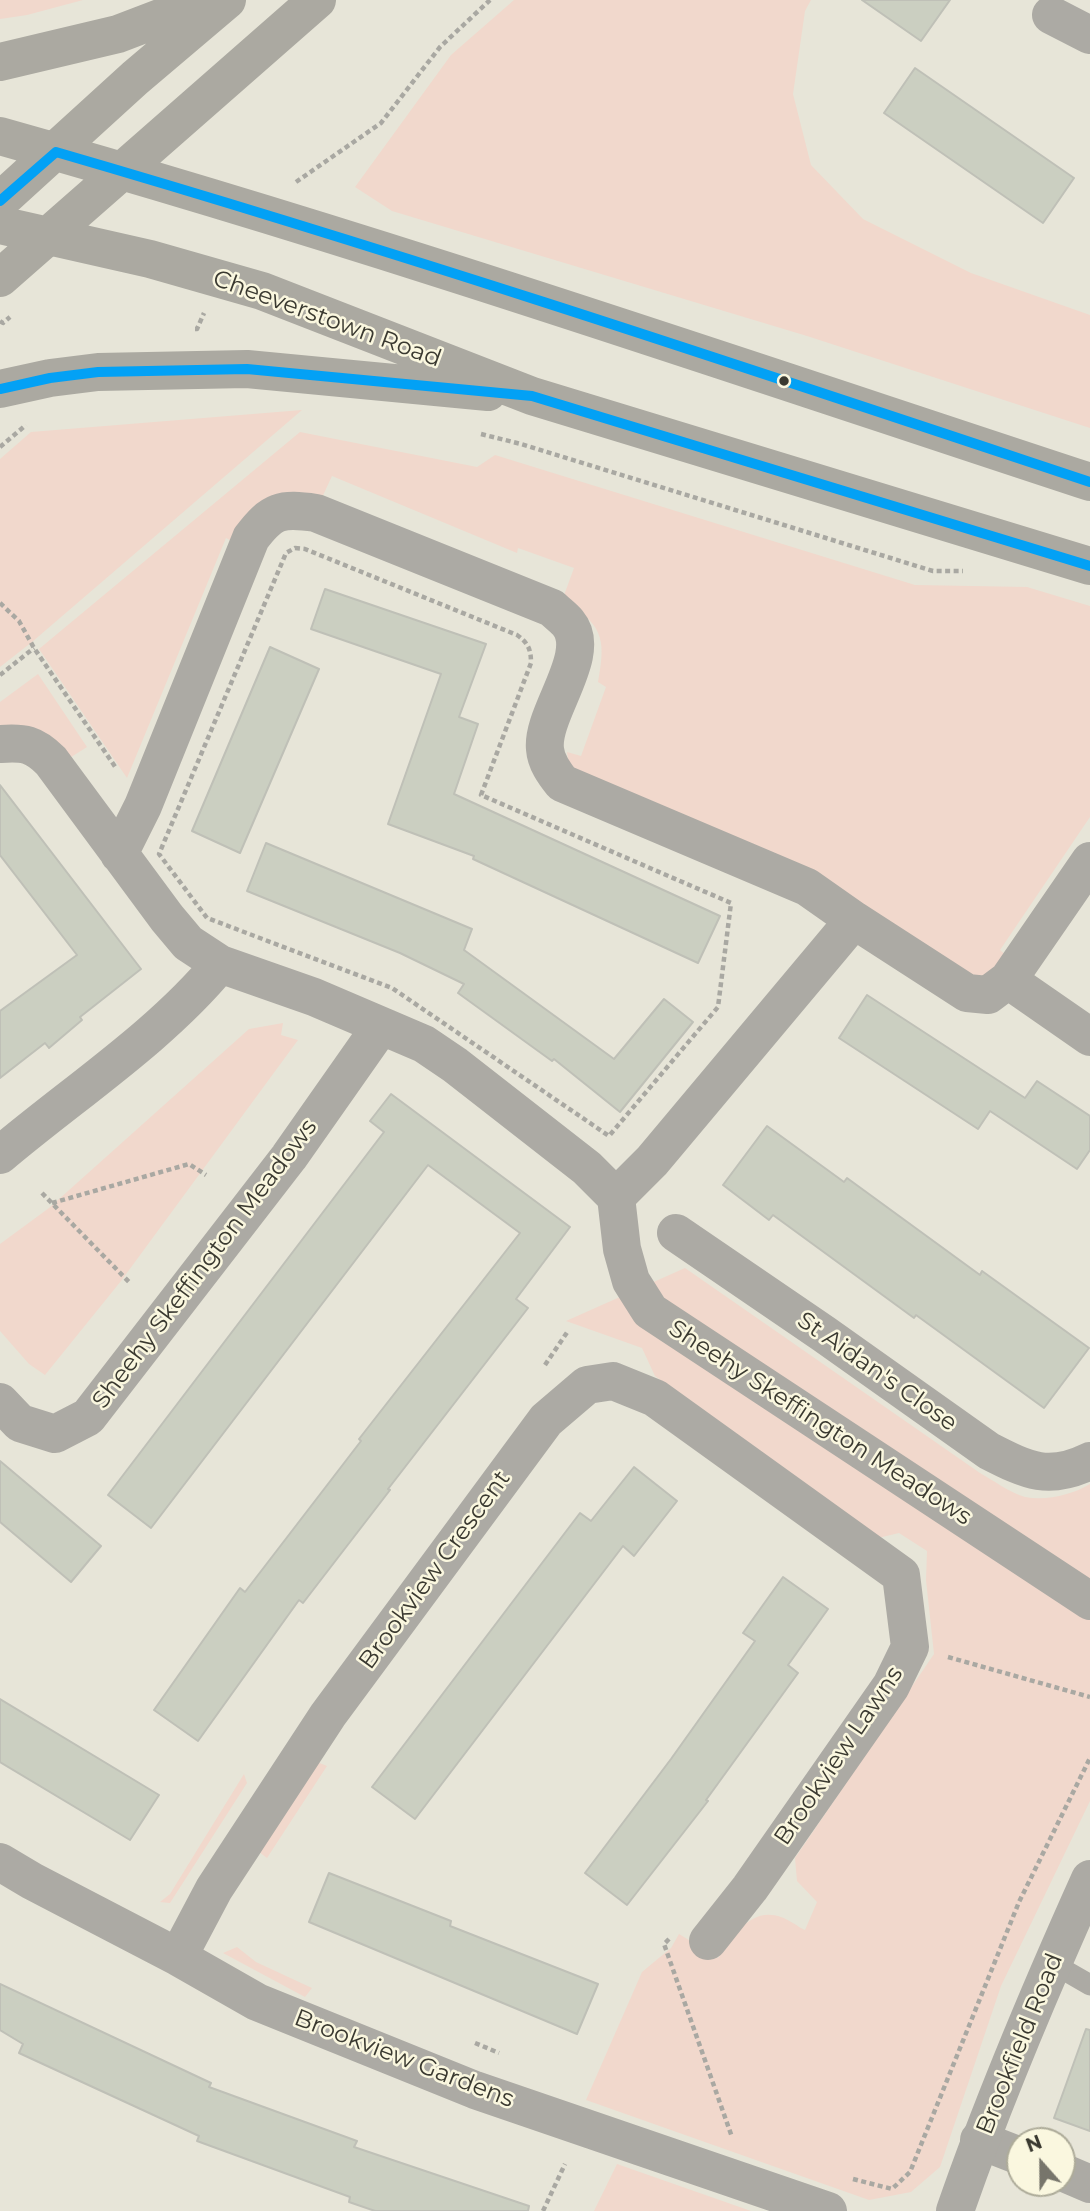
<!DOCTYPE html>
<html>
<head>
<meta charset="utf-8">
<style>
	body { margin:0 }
	#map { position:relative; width:1090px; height:2211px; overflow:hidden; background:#e7e5d8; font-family:Montserrat,sans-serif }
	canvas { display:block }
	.north { position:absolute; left:1006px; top:2127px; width:70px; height:70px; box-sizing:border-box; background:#faf7df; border:2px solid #adab99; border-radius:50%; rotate:339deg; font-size:19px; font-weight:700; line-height:28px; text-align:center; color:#3a3930 }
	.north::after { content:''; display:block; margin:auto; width:24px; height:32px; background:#77756b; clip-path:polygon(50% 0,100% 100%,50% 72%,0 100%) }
</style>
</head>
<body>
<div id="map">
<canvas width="1090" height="2211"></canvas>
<div class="north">N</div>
</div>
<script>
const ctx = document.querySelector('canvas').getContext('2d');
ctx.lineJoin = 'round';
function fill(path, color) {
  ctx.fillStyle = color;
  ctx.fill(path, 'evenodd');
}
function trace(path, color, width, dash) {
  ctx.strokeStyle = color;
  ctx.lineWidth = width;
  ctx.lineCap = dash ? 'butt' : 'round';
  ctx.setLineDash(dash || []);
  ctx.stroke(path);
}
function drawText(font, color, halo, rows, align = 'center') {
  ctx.font = font + ' Montserrat,sans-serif';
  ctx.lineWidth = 5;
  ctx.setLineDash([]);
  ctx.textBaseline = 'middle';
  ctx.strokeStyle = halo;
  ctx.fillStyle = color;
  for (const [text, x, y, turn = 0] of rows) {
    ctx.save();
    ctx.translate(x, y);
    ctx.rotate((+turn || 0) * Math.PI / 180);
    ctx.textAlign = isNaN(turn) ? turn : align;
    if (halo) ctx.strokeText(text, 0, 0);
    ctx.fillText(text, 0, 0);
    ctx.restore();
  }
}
const green = new Path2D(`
	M0 0H83L27 15 0 19Z
	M514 0H811L805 11 793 94 811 165 863 219 971 273 1090 315V428L807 336 392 211 355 187 451 55Z
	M302 410 32 642 0 667V459L31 432Z
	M300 432 477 467 495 455 915 585 1027 587 1090 606V817L1000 950 1013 961 985 981 569 766 567 752 581 756 606 687 598 682C607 635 601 626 563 598L574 568 518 548 517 553 332 476 319 504 240 545 226 538 127 778 39 649Z
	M38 674 87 747 68 759 0 739V702Z
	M283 1023 281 1035 298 1040 121 1281 45 1375 29 1364 0 1331V1244L49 1208 249 1029Z
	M685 1268 980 1473C993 1480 1010 1493 1025 1497 1046 1501 1072 1495 1090 1484V1801L1001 1986 940 2167 911 2192 869 2200 586 2100 642 1972 671 1948 679 1934 718 1958C732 1937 751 1906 781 1917 790 1920 798 1927 805 1930L817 1902 797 1881 795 1858 934 1654 926 1580 927 1551 899 1533 878 1538 655 1376 642 1348 566 1321Z
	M317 1762 327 1766 267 1858 259 1852Z
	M244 1774 247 1783 170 1903 160 1902 170 1894Z
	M237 1947 256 1962 312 1988 305 1997 223 1953Z
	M617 2164 751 2211H594Z`);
const building = new Path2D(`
	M862 0H950L921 41Z
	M915 68 1074 178 1043 223 884 113Z
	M325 589 486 644 459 717 478 724 454 794 720 916 698 963 473 859 474 856 388 824 441 674 311 629Z
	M270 647 319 669 240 853 192 831Z
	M0 785 141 969 80 1017 82 1020 49 1048 45 1043 0 1078V1011L77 955 0 855Z
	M266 843 472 929 464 950 614 1059 664 999 693 1022 620 1112 554 1059 552 1061 458 993 464 984 400 953 247 891Z
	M867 995 1025 1098 1037 1081 1090 1116V1150L1077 1169 990 1111 978 1129 839 1038Z
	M391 1094 570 1227 516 1299 528 1308 388 1489 390 1490 323 1577 303 1603 299 1600 198 1741 154 1710 240 1588 245 1592 361 1441 359 1439 520 1233 428 1165 151 1528 108 1495 384 1132 370 1121Z
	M767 1126 844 1182 847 1178 980 1275 982 1271 1089 1348 1044 1408 916 1315 914 1318 773 1215 769 1220 723 1185Z
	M0 1461 101 1546 71 1582 0 1522Z
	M634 1467 677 1501 634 1556 623 1546 415 1819 372 1787 580 1513 591 1521Z
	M783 1577 828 1609 788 1665 798 1673 706 1800 708 1801 627 1905 585 1873 671 1759 755 1641 743 1633Z
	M0 1699 159 1795 130 1840 0 1762Z
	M329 1873 451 1921 450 1926 598 1984 577 2034 309 1922Z
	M0 1984 211 2083 209 2087 357 2141 354 2147 529 2206 528 2211H375L349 2202 350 2197 197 2141 199 2136 19 2053 23 2044 0 2030Z
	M1086 2029 1090 2030V2131L1054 2118Z`);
const path = new Path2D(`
	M296 182 381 123 440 47 490 0
	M0 321 3 323 10 317
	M195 329H197L204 313
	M481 434 521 444 933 571H963
	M0 447 26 425
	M295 548 305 549 517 635C528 643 531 649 531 663L481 795 731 903 718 1007 609 1136 392 988 207 918 159 854 286 553Z
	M0 603 19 621 34 648 116 768
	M0 675 34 648
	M42 1193 129 1282
	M52 1203 189 1164 206 1175
	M545 1365 568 1331
	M948 1657 1090 1697
	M669 1939 664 1944 732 2137
	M475 2043 499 2053
	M853 2179 892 2189 910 2172 1019 1902 1090 1758
	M543 2211 565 2164`);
const service = new Path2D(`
	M1052 1963 1090 1985`);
const minor = new Path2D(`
	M1051 15 1090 35
	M0 744C24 742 34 744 51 761L167 918 188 943 220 964 314 997 424 1044 455 1065 587 1168 616 1197 622 1249 631 1281 650 1311 1090 1601
	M119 854 143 806 251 538C272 510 281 508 316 513L552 608C557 613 564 618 568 623 594 654 541 713 545 749 546 762 554 773 562 783L807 887 854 920 652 1161 616 1197
	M854 920 967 993 988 995 1008 980 1090 861
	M1008 980 1090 1037
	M0 1155C72 1094 160 1037 220 964
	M676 1233 824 1334 989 1451C1028 1471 1049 1481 1090 1461
	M0 1402 20 1423 55 1434 88 1417 289 1157 381 1026
	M0 1862 32 1881 178 1957 257 2002 475 2090 828 2211
	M178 1957 214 1889 328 1715 546 1420 587 1385 613 1381 655 1398 901 1575 910 1647 891 1686 750 1888 708 1941
	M979 2140 1020 2156
	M1062 2172 1090 2184`);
const tertiary = new Path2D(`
	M955 2211C994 2098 1041 1988 1090 1879`);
const secondary = new Path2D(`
	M0 62 118 34 207 0
	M0 136C367 239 728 363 1090 482
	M0 201 135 78 227 0
	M0 225 150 259 262 291 532 396 1090 566
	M0 278 317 0
	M0 389 50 378 98 372 247 369 488 392`);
const bus1 = new Path2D(`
	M0 201 56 152C404 253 747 368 1090 482
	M0 389 50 378 98 372 247 369 532 396 1090 566`);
const markers = [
	[784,381,6,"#3a3930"]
];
const streetNames = [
	["Cheeverstown Road",327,319,20],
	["Sheehy Skeffington Meadows",205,1264,-53],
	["St Aidan's Close",877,1372,35],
	["Sheehy Skeffington Meadows",820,1423,33],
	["Brookview Crescent",435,1570,-54],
	["Brookview Lawns",839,1756,-56],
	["Brookfield Road",1020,2044,-68],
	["Brookview Gardens",404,2059,21]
];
fill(green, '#f1d8cc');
fill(building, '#cbcfc1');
trace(building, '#bfc0b7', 2);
trace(path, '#a9a8a2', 4.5, [5, 3.5]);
trace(service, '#acaaa4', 21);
trace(minor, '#acaaa4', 38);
trace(tertiary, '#acaaa4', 38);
trace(secondary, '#aba9a1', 38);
trace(bus1, '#03a1f5', 10);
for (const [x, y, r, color] of markers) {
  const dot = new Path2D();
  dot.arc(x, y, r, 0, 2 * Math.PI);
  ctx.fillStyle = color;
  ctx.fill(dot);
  trace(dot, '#faf7df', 2.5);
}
drawText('24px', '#3a3930', '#faf7df', streetNames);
</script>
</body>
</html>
